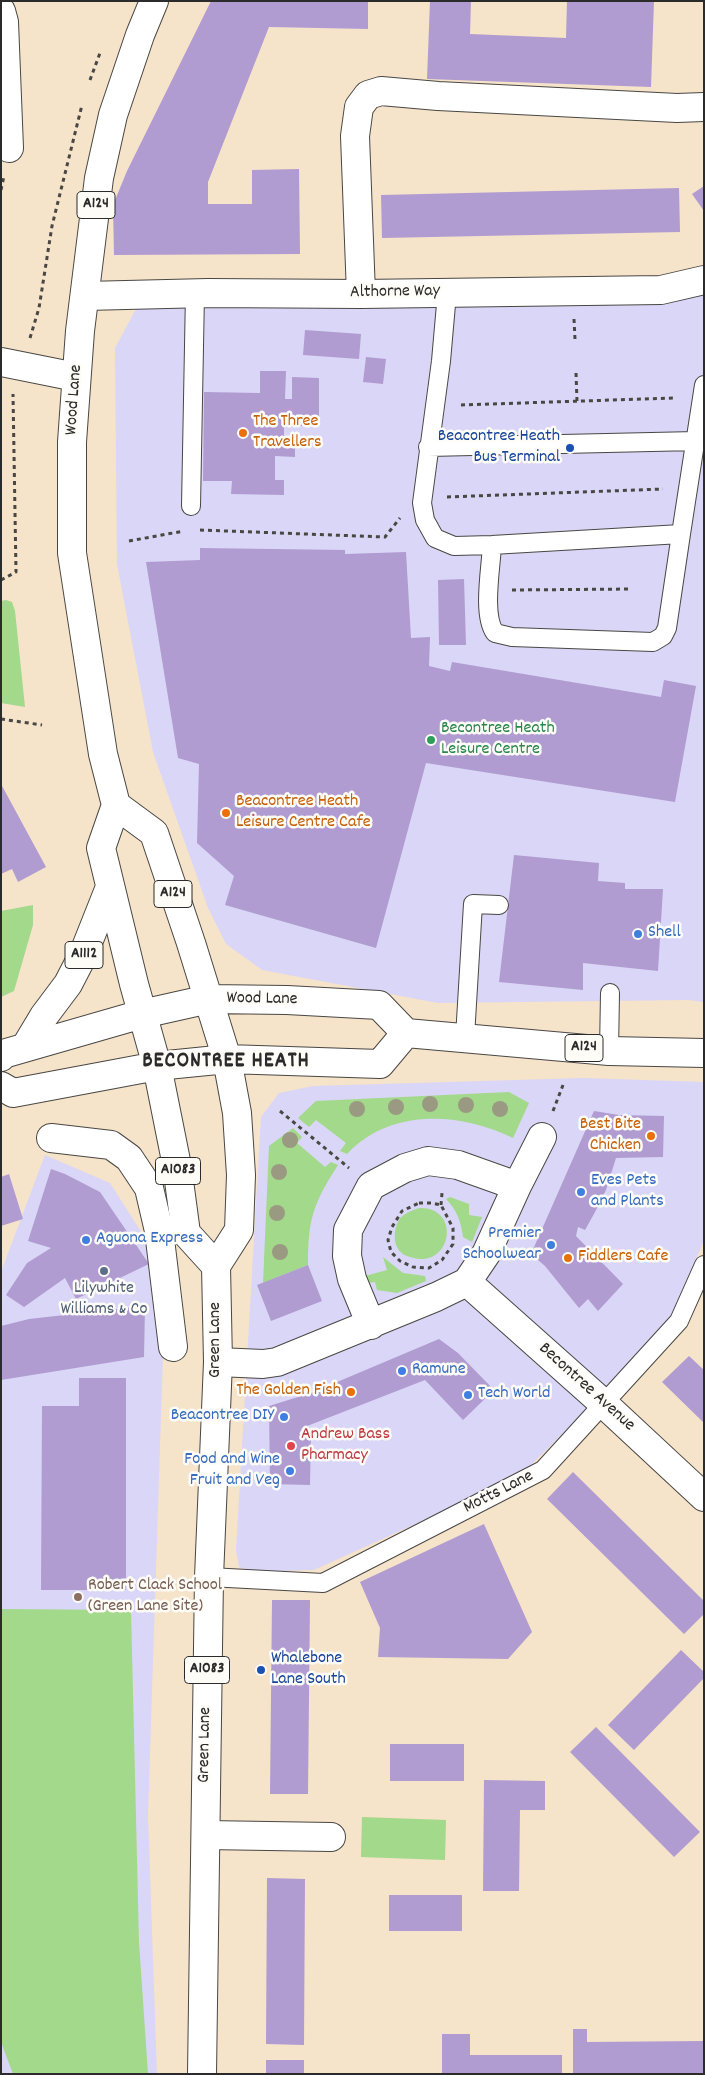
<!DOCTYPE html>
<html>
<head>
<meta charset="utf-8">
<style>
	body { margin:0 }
	#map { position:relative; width:705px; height:2075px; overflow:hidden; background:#f5e3ca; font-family:Dekko,sans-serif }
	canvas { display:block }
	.frame { position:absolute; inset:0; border:2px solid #2b2b2b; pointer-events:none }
</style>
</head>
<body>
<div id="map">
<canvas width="705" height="2075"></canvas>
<div class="frame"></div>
</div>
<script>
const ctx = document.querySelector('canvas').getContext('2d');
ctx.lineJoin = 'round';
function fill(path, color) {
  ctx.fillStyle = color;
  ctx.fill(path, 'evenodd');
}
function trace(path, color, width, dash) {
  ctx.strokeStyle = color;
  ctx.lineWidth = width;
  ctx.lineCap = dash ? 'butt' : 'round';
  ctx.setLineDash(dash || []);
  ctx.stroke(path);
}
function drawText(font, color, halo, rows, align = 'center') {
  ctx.font = font + ' Dekko,sans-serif';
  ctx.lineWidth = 5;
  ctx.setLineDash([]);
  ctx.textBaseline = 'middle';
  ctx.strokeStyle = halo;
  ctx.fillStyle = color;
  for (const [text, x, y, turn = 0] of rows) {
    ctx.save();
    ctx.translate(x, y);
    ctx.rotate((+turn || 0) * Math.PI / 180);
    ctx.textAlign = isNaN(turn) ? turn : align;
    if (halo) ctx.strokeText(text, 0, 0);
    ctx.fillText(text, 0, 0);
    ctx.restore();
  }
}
const built = new Path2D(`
	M704 294V1002L688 1000 438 1003 262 970 226 944 208 908 153 752 117 564 115 348 136 309 458 301 665 302Z
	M583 1078 704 1082V1240L672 1316 607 1390 519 1477 314 1570 252 1572 239 1567 236 1550 261 1117 279 1093 313 1086Z
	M45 1155 110 1183 156 1255 163 1354 148 1815 157 2074H1V1272Z`);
const green = new Path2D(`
	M6 600 12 602 15 611 25 707 1 703V601Z
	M33 905V925L14 991 1 997V911Z
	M509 1092 529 1103 513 1138C460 1112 390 1108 347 1154L340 1151 346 1143 316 1120 309 1127 298 1118 316 1101Z
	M293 1128 302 1137 297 1143 325 1167 331 1162 338 1165C313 1204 308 1219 308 1265L263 1283 269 1146Z
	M450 1197 469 1204V1215L482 1217 472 1242 463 1237C461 1222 457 1210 446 1199Z
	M419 1208C463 1206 452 1274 407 1256 393 1251 392 1232 399 1220 404 1213 411 1211 419 1208Z
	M383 1257 403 1273 425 1276 426 1281 397 1293 377 1290 375 1282 367 1283 365 1276 387 1270Z
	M1 1609 131 1610 139 1942 148 2074H13L1 2042Z
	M362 1817 446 1820 445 1860 361 1857Z`);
const building = new Path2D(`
	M211 1H368V29L269 27 208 182V204H252V170L299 169 300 254 114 255 113 205 127 171Z
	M430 1H471L470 34 566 38 567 1H654L651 87 427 79Z
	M704 186V211L692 194Z
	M679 188 680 232 382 238 381 195Z
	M305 330 361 334 359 359 303 355Z
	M366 357 386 359 383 384 363 382Z
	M260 371H286L285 399H292V377L319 378V426H284V439L295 440V457L275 456V480H284V495L231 494 232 481H203L204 392 260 393Z
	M200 548 345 550V554L406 552 411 638 430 637 429 666 450 671 452 662 661 697 664 680 696 686 675 802 426 763 376 948 225 905 234 876 197 843 199 764 178 758 146 562 200 560Z
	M464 579 466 645H439L438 580Z
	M1 784 46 867 18 882 12 869 1 874Z
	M514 855 599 863 598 881 625 883V889H663L658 971 583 963V990L499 982Z
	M594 1111 619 1115 664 1116 663 1157 616 1158 606 1190 595 1212 585 1230 578 1227 576 1236 623 1284 598 1311 588 1299 579 1308 545 1266 531 1254Z
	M51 1169 65 1174 100 1192 149 1264 76 1299 65 1278 24 1307 6 1295 27 1263 51 1248 28 1241Z
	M9 1174 23 1219 1 1226V1177Z
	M308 1265 322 1301 271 1321 257 1285Z
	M145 1306 144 1357 1 1380V1326L29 1319Z
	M439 1339 458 1353 494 1390 463 1420 425 1380 302 1428 299 1434 311 1433 310 1485 270 1484 269 1406 311 1393Z
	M689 1356 704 1370V1423L662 1382Z
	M79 1378H126V1590H41L42 1406H79Z
	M573 1472 704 1601V1614L684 1634 547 1499Z
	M484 1524 532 1632 508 1659 378 1657 380 1628 360 1582Z
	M272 1600H310L308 1794H270Z
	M681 1650 704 1672V1678L634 1750 608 1725Z
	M596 1727 700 1832 674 1857 570 1752Z
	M390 1744H464V1781H390Z
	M484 1780 545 1781V1810H520L519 1891H483Z
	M267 1878 305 1879 304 2045 266 2044Z
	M389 1895H462V1931H389Z
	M573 2029H587V2042L704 2041V2074H573Z
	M442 2034H470V2055H562V2074H442Z
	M266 2060H304V2074H266Z`);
const path = new Path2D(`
	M90 80 100 53
	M1 190 4 176
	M574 319 575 339
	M30 338 39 308 52 226 82 105
	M576 373 577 401
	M461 405 673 398
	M447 497 663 489
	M200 530 385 537 400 518
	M129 541 184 531
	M1 580 16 572 13 394
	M512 590 631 589
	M1 719 42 725
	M280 1111 349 1168
	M553 1111 563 1085
	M419 1203H431L441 1205 453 1228V1244L442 1260 429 1268 413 1267 400 1261 391 1252 388 1240 392 1227 402 1211Z
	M441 1205 442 1193`);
const lane = new Path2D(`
	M447 293 441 361 422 503 425 520 435 538 454 546 492 545 681 534 704 385
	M428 447 696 441
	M191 506 195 293
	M492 545C491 568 482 615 495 633L512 637 653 642 663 636 667 628 681 534
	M465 1037 473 904 499 905
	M609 1051 610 993
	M209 1577 323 1583 543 1470 679 1321 704 1265`);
const street = new Path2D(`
	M1 11 4 22 9 148
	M361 294 355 136 359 107 368 95 381 91 438 96 677 108 704 107
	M85 296 208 293 361 294 661 290 704 280
	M1 362 76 377
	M51 1138 111 1145 129 1158 149 1188 159 1231 173 1347
	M467 1282 604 1404 704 1497
	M371 1325 352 1279 347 1256 348 1230 371 1186 405 1168 428 1161 458 1165 517 1186
	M218 1362 263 1364 277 1362 436 1297 467 1282 486 1254 517 1186 542 1137
	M206 1835 331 1837`);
const primary = new Path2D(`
	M154 1 140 35 113 115 99 178 80 331 72 442V553L103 754 116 805 101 848 134 984 157 1066 177 1166 186 1233 216 1266
	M116 805 154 833 191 943 227 1059 237 1113 241 1175 239 1230 216 1266 218 1362 209 1577 202 2074
	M26 1046 44 1016 68 984 83 955 110 887
	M1 1057 3 1054 142 1014 209 999 287 1000 379 1005 406 1033 609 1051 704 1053
	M1 1086 13 1093 157 1066 227 1059 380 1064 406 1033`);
const trees = [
	[430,1104],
	[466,1105],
	[396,1107],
	[357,1109],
	[500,1109],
	[290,1140],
	[279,1172],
	[277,1213],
	[280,1252]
];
const markers = [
	[243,433,5,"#e8710a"],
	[570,448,5,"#1a4fb4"],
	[431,740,5,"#2e9e5b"],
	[226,813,5,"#e8710a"],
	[638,934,5,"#3f7fe0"],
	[651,1136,5,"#e8710a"],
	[581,1192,5,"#3f7fe0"],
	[86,1240,5,"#3f7fe0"],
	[551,1245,5,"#3f7fe0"],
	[568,1258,5,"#e8710a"],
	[104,1271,5,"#5c6f8a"],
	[402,1371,5,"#3f7fe0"],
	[351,1392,5,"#e8710a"],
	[468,1395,5,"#3f7fe0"],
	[284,1417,5,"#3f7fe0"],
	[291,1446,5,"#e0444e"],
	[290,1471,5,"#3f7fe0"],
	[78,1597,5,"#8d6e63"],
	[261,1670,5,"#1a4fb4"]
];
const shields = [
	[96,205,38],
	[173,894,38],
	[84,955,38],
	[584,1048,38],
	[178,1171,45],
	[207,1670,45]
];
const shieldNames = [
	["A124",96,205],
	["A124",173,894],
	["A1112",84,955],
	["A124",584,1048],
	["A1083",178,1171],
	["A1083",207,1670]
];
const streetNames = [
	["Althorne Way",395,293,-1],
	["Wood Lane",75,400,-86],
	["Wood Lane",262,1000,1],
	["Green Lane",217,1340,-90],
	["Becontree Avenue",586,1388,42],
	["Motts Lane",499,1493,-27],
	["Green Lane",206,1745,-89]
];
const foodNames = [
	["The Three",253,423],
	["Travellers",253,444],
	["Beacontree Heath",236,803],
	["Leisure Centre Cafe",236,824],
	["Best Bite",641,1126,"right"],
	["Chicken",641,1147,"right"],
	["Fiddlers Cafe",578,1258],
	["The Golden Fish",341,1392,"right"]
];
const transitNames = [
	["Beacontree Heath",560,438],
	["Bus Terminal",560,459],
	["Whalebone",271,1660,"left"],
	["Lane South",271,1681,"left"]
];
const leisureNames = [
	["Becontree Heath",441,730],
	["Leisure Centre",441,751]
];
const shopNames = [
	["Shell",648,934],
	["Eves Pets",591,1182],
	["and Plants",591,1203],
	["Premier",541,1235,"right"],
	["Schoolwear",541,1256,"right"],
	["Aguona Express",96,1240],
	["Ramune",412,1371],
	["Tech World",478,1395],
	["Beacontree DIY",274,1417,"right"],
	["Food and Wine",280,1461,"right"],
	["Fruit and Veg",280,1482,"right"]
];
const serviceNames = [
	["Lilywhite",104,1290],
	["Williams & Co",104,1311]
];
const healthNames = [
	["Andrew Bass",301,1436],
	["Pharmacy",301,1457]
];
const educationNames = [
	["Robert Clack School",88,1587],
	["(Green Lane Site)",88,1608]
];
const districtNames = [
	["BECONTREE HEATH",226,1063]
];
fill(built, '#dad6f7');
fill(green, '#a3d98a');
fill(building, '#b09cd0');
trace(lane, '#494743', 20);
trace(street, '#494743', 30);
trace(primary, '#494743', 30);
trace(path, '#494743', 3, [4, 4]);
trace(lane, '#fff', 18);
trace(street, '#fff', 28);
trace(primary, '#fff', 28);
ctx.fillStyle = '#9a9a82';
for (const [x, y] of trees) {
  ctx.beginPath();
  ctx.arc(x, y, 8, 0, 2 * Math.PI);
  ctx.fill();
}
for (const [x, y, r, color] of markers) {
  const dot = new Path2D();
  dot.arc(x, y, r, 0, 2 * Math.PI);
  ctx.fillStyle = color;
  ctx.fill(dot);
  trace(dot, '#fdfcf7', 2);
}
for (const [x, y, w] of shields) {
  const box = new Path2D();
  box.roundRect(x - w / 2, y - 13.5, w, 27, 4);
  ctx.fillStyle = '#fdfcf7';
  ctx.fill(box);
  trace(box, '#2b2b2b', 1);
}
drawText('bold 16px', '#2b2b2b', null, shieldNames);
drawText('18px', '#2b2b2b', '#fdfcf7', streetNames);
drawText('18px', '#c56008', '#fdfcf7', foodNames, 'left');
drawText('18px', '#164399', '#fdfcf7', transitNames, 'right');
drawText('18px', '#27864d', '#fdfcf7', leisureNames, 'left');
drawText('18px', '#366cbe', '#fdfcf7', shopNames, 'left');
drawText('18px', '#4e5e75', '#fdfcf7', serviceNames);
drawText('18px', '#be3a42', '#fdfcf7', healthNames, 'left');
drawText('18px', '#785e54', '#fdfcf7', educationNames, 'left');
ctx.letterSpacing = '1px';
drawText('bold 22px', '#2b2b2b', '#fdfcf7', districtNames);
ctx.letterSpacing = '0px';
</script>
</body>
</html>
